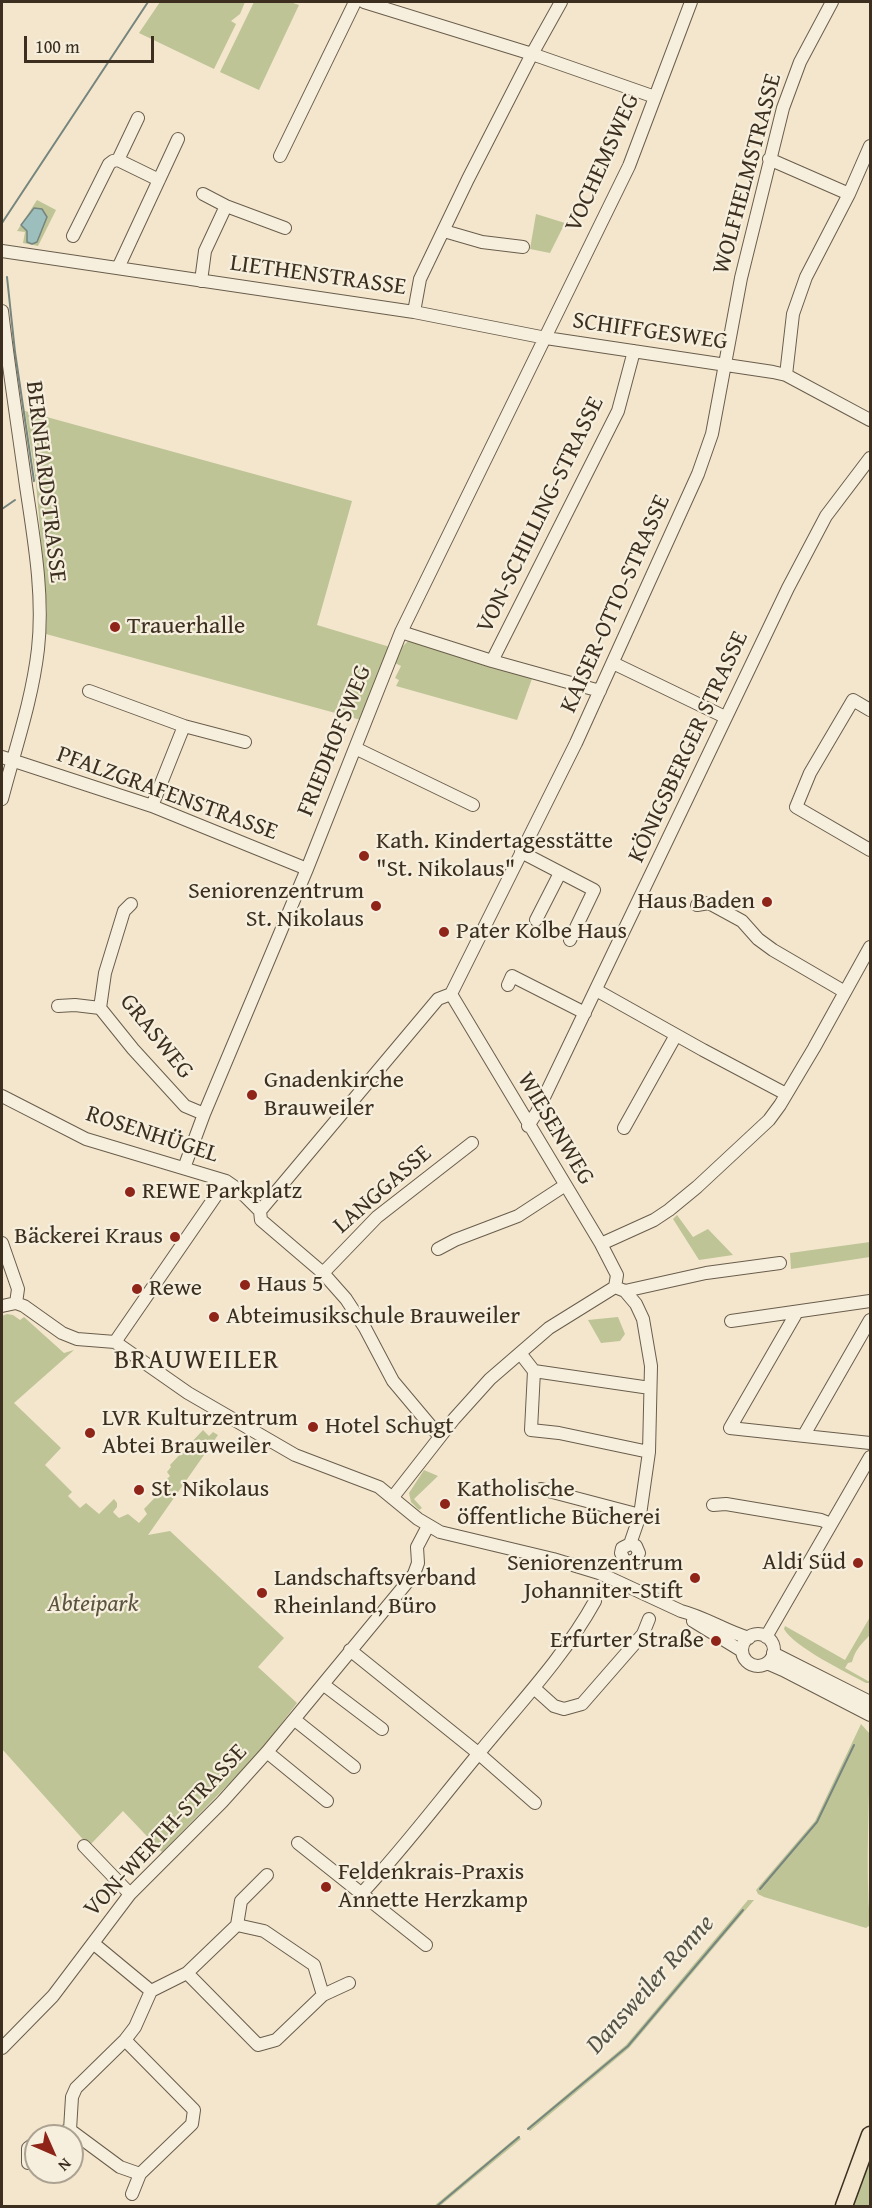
<!DOCTYPE html>
<html>
<head>
<meta charset="utf-8">
<style>
	body { margin:0 }
	#map { position:relative; width:872px; height:2208px; overflow:hidden; background:#f3e6cd; font-family:"Gentium Book Plus",serif }
	canvas { display:block }
	.frame { position:absolute; inset:0; border:3px solid #3c2f20; pointer-events:none }
	.north { position:absolute; left:24px; top:2124px; width:60px; height:60px; box-sizing:border-box; background:#f7efde; border:2px solid #aca292; border-radius:50%; rotate:135deg; font-size:16px; font-weight:700; line-height:24px; text-align:center; color:#3c2f20 }
	.north::after { content:''; display:block; margin:auto; width:21px; height:27px; background:#8f2418; clip-path:polygon(50% 0,100% 100%,50% 72%,0 100%) }
	.scale { position:absolute; left:24px; top:36px; width:130px; height:27px; box-sizing:border-box; border:3px solid #3c2f20; border-top:0; padding-left:8px; font-size:18px; line-height:21px; white-space:nowrap; color:#3c2f20; -webkit-text-stroke:4px #f7efde; paint-order:stroke }
</style>
</head>
<body>
<div id="map">
<canvas width="872" height="2208"></canvas>
<div class="frame"></div>
<div class="north">N</div>
<div class="scale">100 m</div>
</div>
<script>
const ctx = document.querySelector('canvas').getContext('2d');
ctx.lineJoin = 'round';
function fill(path, color) {
  ctx.fillStyle = color;
  ctx.fill(path, 'evenodd');
}
function trace(path, color, width, dash) {
  ctx.strokeStyle = color;
  ctx.lineWidth = width;
  ctx.lineCap = dash ? 'butt' : 'round';
  ctx.setLineDash(dash || []);
  ctx.stroke(path);
}
function drawText(font, color, halo, rows, align = 'center') {
  ctx.font = font + ' "Gentium Book Plus",serif';
  ctx.lineWidth = 4.5;
  ctx.setLineDash([]);
  ctx.textBaseline = 'middle';
  ctx.strokeStyle = halo;
  ctx.fillStyle = color;
  for (const [text, x, y, turn = 0] of rows) {
    ctx.save();
    ctx.translate(x, y);
    ctx.rotate((+turn || 0) * Math.PI / 180);
    ctx.textAlign = isNaN(turn) ? turn : align;
    if (halo) ctx.strokeText(text, 0, 0);
    ctx.fillText(text, 0, 0);
    ctx.restore();
  }
}
const green = new Path2D(`
	M160 2H245L240 14 231 21 236 24 214 69 139 33Z
	M254 2H290L299 5 259 90 220 72Z
	M37 200 56 210 38 246 23 243 25 232 17 231Z
	M536 214 565 223 550 253 530 249Z
	M25 411 352 501 317 625 390 647 361 720 46 634 47 611 36 483Z
	M409 640 533 676 517 720 396 686 399 680 395 678 401 666 395 663 402 647Z
	M677 1215 693 1237 708 1229 733 1255 699 1260 673 1219Z
	M870 1242V1257L791 1269 790 1253Z
	M7 1314 13 1315 20 1320 24 1317 64 1353 74 1350 14 1403 61 1448 45 1465 72 1492 68 1496 80 1508 86 1503 99 1514 114 1499 117 1503V1507L113 1512 119 1518 128 1514 139 1523 147 1514 144 1509 169 1483 166 1480 170 1476 167 1472 171 1467 170 1465 203 1430 209 1436 213 1432 218 1435 148 1535 170 1531 284 1638 258 1667 297 1703 259 1753 162 1852 123 1811 89 1846 2 1749V1316Z
	M618 1317 625 1334 620 1341 601 1343 588 1320Z
	M424 1470 438 1476 414 1499 422 1508 419 1510 411 1502 409 1493Z
	M870 1617V1635C862 1643 855 1650 852 1662L848 1663 845 1668 868 1681H870V1683H866C846 1672 794 1647 784 1629L785 1626 845 1660Z
	M861 1724 870 1734C870 1798 865 1861 870 1925L866 1928 764 1897 758 1894 756 1890 815 1821Z
	M748 1900H754L629 2048 530 2131 527 2128 626 2045Z
	M518 2136 521 2139 440 2206H434Z
	M870 2156V2206H851Z`);
const water = new Path2D(`
	M34 208 42 209 47 217 37 242 32 244 27 242V231L21 225Z`);
const stream = new Path2D(`
	M2 223 148 2
	M7 277 15 352 34 481
	M2 509 15 500
	M760 1889 817 1822 854 1745
	M528 2129 628 2046 743 1910
	M437 2206 519 2137`);
const minor = new Path2D(`
	M364 2 532 54 655 97
	M280 156 355 2
	M769 159 849 194
	M118 160 159 180
	M203 194 226 206
	M444 231 482 242 523 247
	M73 236 109 164 113 161 118 160 138 118
	M2 251 414 312 546 338 773 372 786 375 870 420
	M118 268 178 139
	M201 281 205 251 226 206 285 228
	M2 311C9 370 18 428 26 486 34 540 44 595 38 649 32 701 15 749 2 799
	M414 312 420 279 468 179 532 54 561 2
	M786 375 793 314 806 277 849 194 870 146
	M401 632 492 661 600 691
	M492 661 618 411 634 351
	M613 663 725 717
	M89 691 184 726 152 806
	M870 710 853 700 810 773 796 807 870 850
	M184 726 245 742
	M355 748 473 805
	M2 757 152 806 307 869
	M521 852 594 890 570 940
	M131 904 124 911 105 973 100 1008 133 1049 185 1106 204 1114
	M697 905 709 903 742 921 758 939 773 950 845 992
	M536 920 560 873
	M508 985 512 976 585 1013
	M596 990 703 1050 786 1094
	M451 994 601 1244 617 1275 615 1287
	M58 1006 75 1005 100 1008
	M2 1096 86 1139 226 1181 239 1190 260 1211
	M528 1126 537 1112 788 588 826 516 870 458
	M624 1128 676 1035
	M184 1168 204 1114 307 869 401 632 629 166 691 2
	M260 1211 438 999 451 994 576 743 698 474 712 434 741 278 783 108 800 62 832 2
	M260 1211 261 1220 323 1273 346 1299 365 1328 393 1381 440 1437
	M2 1243 18 1289 16 1303
	M601 1244 654 1220 669 1210 697 1187 769 1120 780 1105 814 1048 870 947
	M438 1249 455 1240 518 1216 564 1186
	M323 1273 377 1217 472 1143
	M615 1287 625 1291 636 1304 643 1319 651 1366 649 1452 640 1515 630 1544 622 1548 621 1553 624 1560 630 1562 636 1559 639 1553 636 1546 630 1544
	M625 1291 706 1273 780 1263
	M2 1306 16 1303 24 1306 62 1333 77 1339 115 1342 188 1393 295 1455 379 1487 418 1519 440 1532 553 1559 599 1573 681 1611C705 1617 725 1631 749 1638
	M797 1312 730 1428 870 1443
	M731 1321 870 1301
	M115 1342 226 1181
	M520 1353 534 1371 650 1388
	M534 1371 531 1430 559 1433 649 1452
	M804 1435 870 1320
	M541 1489 640 1515
	M393 1497 454 1419 490 1379 549 1328 615 1287
	M713 1505 726 1504 821 1520 831 1524
	M693 1621 742 1651
	M742 1650a16 16 0 1 1 32 0a16 16 0 1 1-32 0Z
	M766 1637 870 1457
	M350 1650 478 1753 535 1803
	M773 1653 870 1702
	M767 1663 783 1670 870 1715
	M324 1685 382 1729
	M534 1688 554 1706 564 1709 582 1704 643 1634 649 1619
	M295 1720 354 1767
	M267 1752 327 1801
	M298 1843 426 1945
	M84 1846 130 1894
	M362 1893C404 1848 440 1800 479 1753 519 1704 564 1657 595 1601
	M237 1925 241 1901 267 1875
	M93 1943 151 1991 187 1973 237 1925 264 1931 314 1965 323 1995 276 2040 258 2045 187 1973
	M323 1995 349 1983
	M125 2040 194 2110 192 2124 140 2174 120 2167 70 2130 72 2097 76 2088 125 2040 135 2027 151 1991
	M2 2048 53 1996 130 1894 222 1802 267 1752 414 1574 418 1563 417 1547 428 1526
	M47 2136 70 2130
	M28 2163V2148L36 2142
	M132 2194 140 2174`);
const major = new Path2D(`
	M844 2206 870 2135`);
const markers = [
	[115,627,6,"#8f2418"],
	[364,856,6,"#8f2418"],
	[767,902,6,"#8f2418"],
	[376,906,6,"#8f2418"],
	[444,932,6,"#8f2418"],
	[252,1095,6,"#8f2418"],
	[130,1192,6,"#8f2418"],
	[175,1237,6,"#8f2418"],
	[245,1285,6,"#8f2418"],
	[137,1289,6,"#8f2418"],
	[214,1317,6,"#8f2418"],
	[313,1427,6,"#8f2418"],
	[90,1433,6,"#8f2418"],
	[139,1490,6,"#8f2418"],
	[445,1504,6,"#8f2418"],
	[858,1563,6,"#8f2418"],
	[695,1578,6,"#8f2418"],
	[262,1593,6,"#8f2418"],
	[716,1641,6,"#8f2418"],
	[326,1887,6,"#8f2418"]
];
const streetNames = [
	["VOCHEMSWEG",603,163,-66],
	["WOLFHELMSTRASSE",748,174,-75],
	["LIETHENSTRASSE",318,276,8],
	["SCHIFFGESWEG",650,332,8],
	["BERNHARDSTRASSE",45,482,83],
	["VON-SCHILLING-STRASSE",541,515,-64],
	["KAISER-OTTO-STRASSE",616,604,-66],
	["FRIEDHOFSWEG",335,741,-68],
	["KÖNIGSBERGER STRASSE",689,747,-65],
	["PFALZGRAFENSTRASSE",167,794,20],
	["GRASWEG",156,1037,51],
	["WIESENWEG",555,1129,59],
	["ROSENHÜGEL",152,1135,18],
	["LANGGASSE",383,1190,-41],
	["VON-WERTH-STRASSE",166,1831,-47]
];
const poiNames = [
	["Trauerhalle",127,627],
	["Kath. Kindertagesstätte",376,842],
	["\"St. Nikolaus\"",376,870],
	["Seniorenzentrum",364,892,"right"],
	["St. Nikolaus",364,920,"right"],
	["Haus Baden",755,902,"right"],
	["Pater Kolbe Haus",456,932],
	["Gnadenkirche",264,1081],
	["Brauweiler",264,1109],
	["REWE Parkplatz",142,1192],
	["Bäckerei Kraus",163,1237,"right"],
	["Haus 5",257,1285],
	["Rewe",149,1289],
	["Abteimusikschule Brauweiler",226,1317],
	["LVR Kulturzentrum",102,1419],
	["Abtei Brauweiler",102,1447],
	["Hotel Schugt",325,1427],
	["St. Nikolaus",151,1490],
	["Katholische",457,1490],
	["öffentliche Bücherei",457,1518],
	["Aldi Süd",846,1563,"right"],
	["Seniorenzentrum",683,1564,"right"],
	["Johanniter-Stift",683,1592,"right"],
	["Landschaftsverband",274,1579],
	["Rheinland, Büro",274,1607],
	["Erfurter Straße",704,1641,"right"],
	["Feldenkrais-Praxis",338,1873],
	["Annette Herzkamp",338,1901]
];
const parkNames = [
	["Abteipark",93,1605]
];
const waterNames = [
	["Dansweiler Ronne",651,1985,-48]
];
const quarterNames = [
	["BRAUWEILER",197,1361]
];
fill(green, '#bec496');
fill(water, '#9cbebc');
trace(water, '#76857e', 1.5);
trace(stream, '#76857e', 2);
trace(minor, '#6a5d4b', 14);
trace(major, '#3c2f20', 19);
trace(minor, '#f7efde', 12);
trace(major, '#f3e6cd', 16);
for (const [x, y, r, color] of markers) {
  const dot = new Path2D();
  dot.arc(x, y, r, 0, 2 * Math.PI);
  ctx.fillStyle = color;
  ctx.fill(dot);
  trace(dot, '#f7efde', 2);
}
drawText('24px', '#3c2f20', '#f7efde', streetNames);
drawText('24px', '#3c2f20', '#f7efde', poiNames, 'left');
drawText('italic 24px', '#5c543e', '#f7efde', parkNames);
drawText('italic 26px', '#545347', '#f7efde', waterNames);
ctx.letterSpacing = '1.5px';
drawText('27px', '#3c2f20', '#f7efde', quarterNames);
ctx.letterSpacing = '0px';
</script>
</body>
</html>
